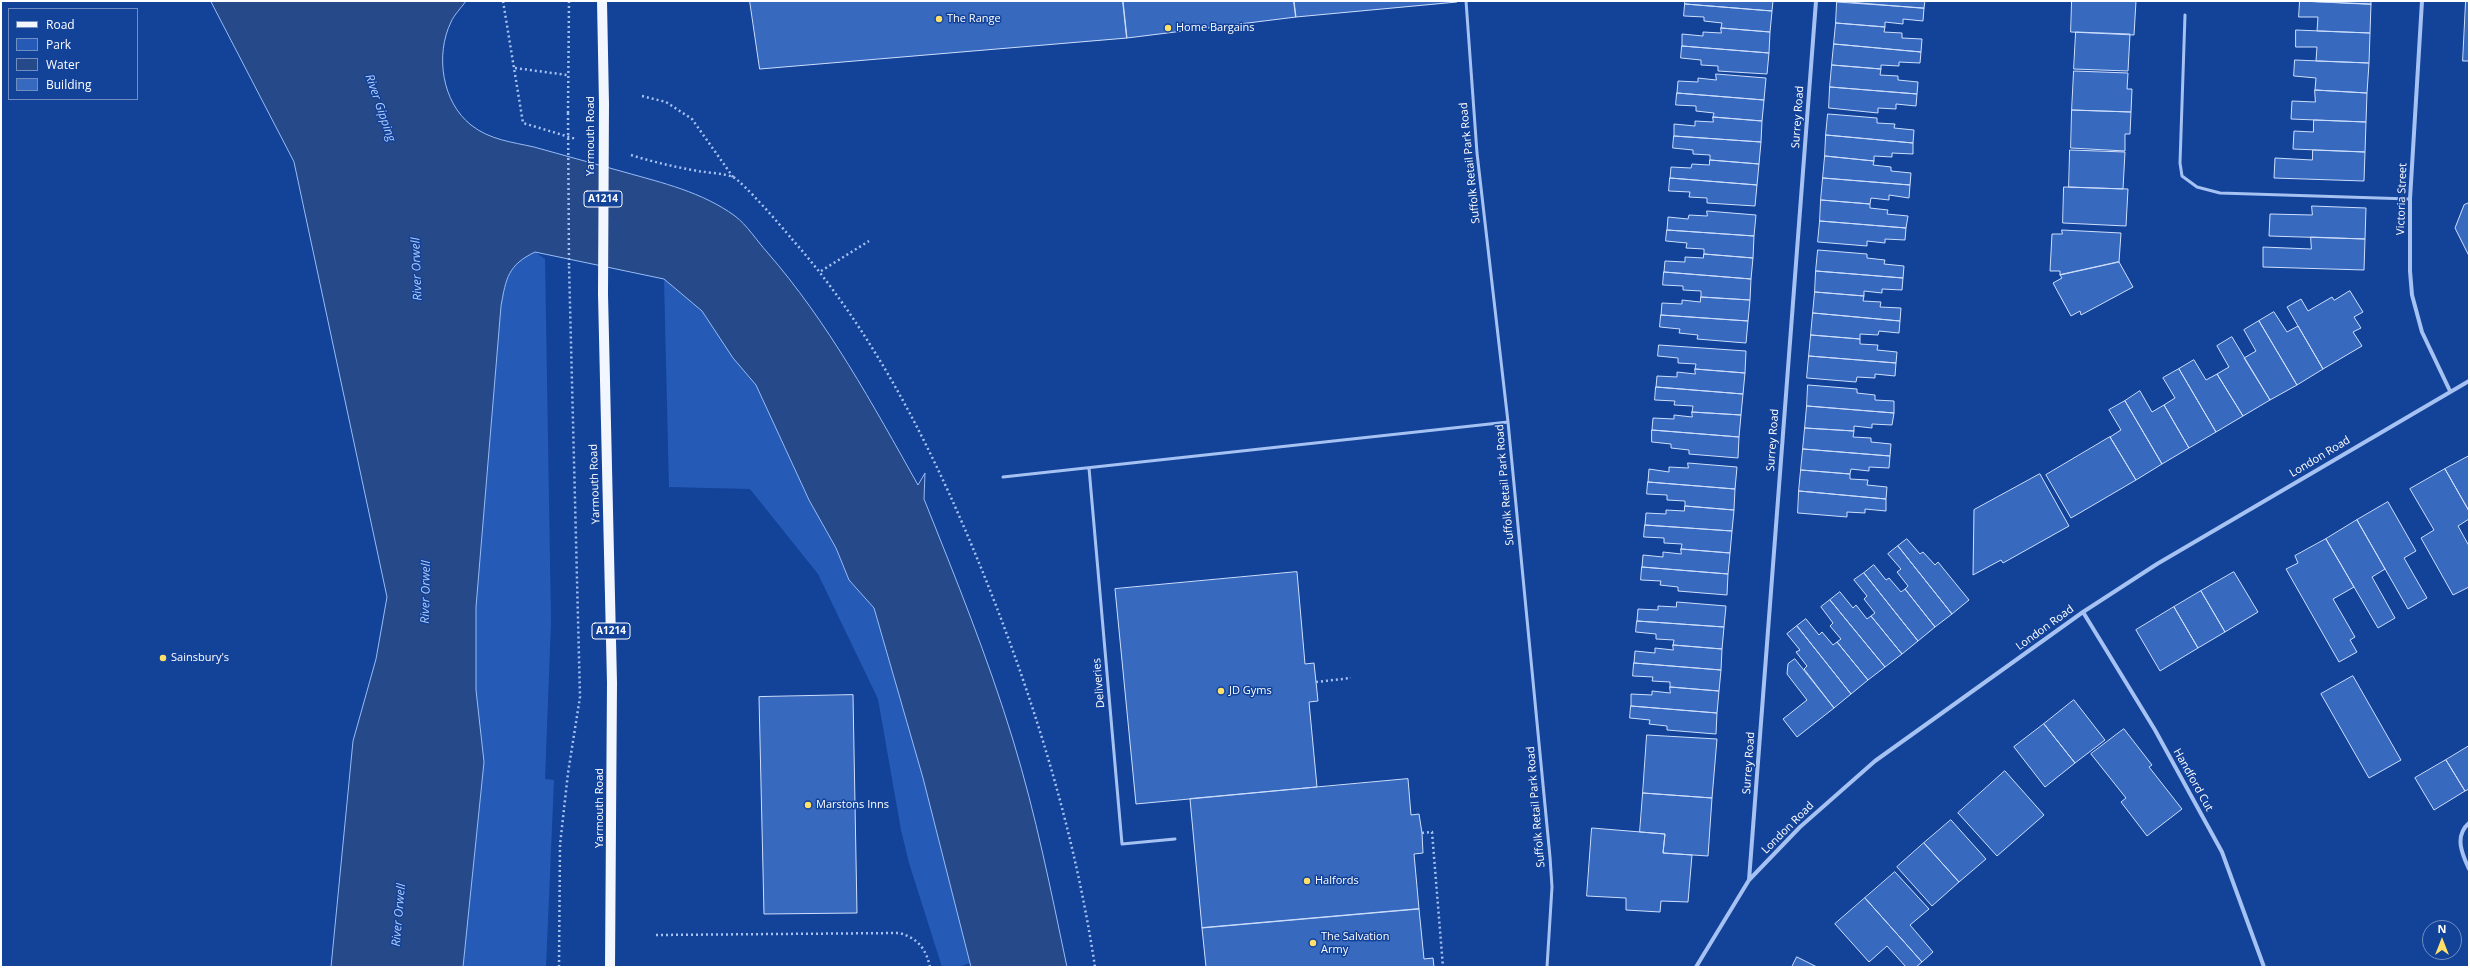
<!DOCTYPE html>
<html>
<head>
<meta charset="utf-8">
<style>
	body { margin:0 }
	#map { position:relative; width:2470px; height:968px; overflow:hidden; background:#134299; font-family:"Open Sans",sans-serif }
	canvas { display:block }
	.frame { position:absolute; inset:0; border:2px solid #fff; pointer-events:none }
	.legend { position:absolute; left:8px; top:8px; width:130px; height:92px; box-sizing:border-box; background:#134299; border:1px solid #718ec2; margin:0; padding:5px 7px; list-style:none; font-size:12px; color:#fff }
	.legend li { display:flex; align-items:center; gap:8px; height:20px }
	.legend b { width:20px; border:1px solid #718ec2 }
	.north { position:absolute; left:2422px; top:920px; width:40px; height:40px; box-sizing:border-box; background:#134299; border:1px solid #718ec2; border-radius:50%; rotate:0deg; font-size:11px; font-weight:700; line-height:16px; text-align:center; color:#fff }
	.north::after { content:''; display:block; margin:auto; width:14px; height:18px; background:#ffe068; clip-path:polygon(50% 0,100% 100%,50% 72%,0 100%) }
</style>
</head>
<body>
<div id="map">
<canvas width="2470" height="968"></canvas>
<div class="frame"></div>
<ul class="legend">
<li><b style="height:5px;background:#f2f6ff"></b>Road</li>
<li><b style="height:11px;background:#255bb7"></b>Park</li>
<li><b style="height:11px;background:#26498a"></b>Water</li>
<li><b style="height:11px;background:#3769bf"></b>Building</li>
</ul>
<div class="north">N</div>
</div>
<script>
const ctx = document.querySelector('canvas').getContext('2d');
ctx.lineJoin = 'round';
function fill(path, color) {
  ctx.fillStyle = color;
  ctx.fill(path, 'evenodd');
}
function trace(path, color, width, dash) {
  ctx.strokeStyle = color;
  ctx.lineWidth = width;
  ctx.lineCap = dash ? 'butt' : 'round';
  ctx.setLineDash(dash || []);
  ctx.stroke(path);
}
function drawText(font, color, halo, rows, align = 'center') {
  ctx.font = font + ' "Open Sans",sans-serif';
  ctx.lineWidth = 3;
  ctx.setLineDash([]);
  ctx.textBaseline = 'middle';
  ctx.strokeStyle = halo;
  ctx.fillStyle = color;
  for (const [text, x, y, turn = 0] of rows) {
    ctx.save();
    ctx.translate(x, y);
    ctx.rotate((+turn || 0) * Math.PI / 180);
    ctx.textAlign = isNaN(turn) ? turn : align;
    if (halo) ctx.strokeText(text, 0, 0);
    ctx.fillText(text, 0, 0);
    ctx.restore();
  }
}
const green = new Path2D(`
	M535 252 545 259 551 622 545 779 554 780 546 967H463L484 762 476 690V607L501 306C506 279 508 264 535 252Z
	M664 279 702 311 733 358 756 385 809 500 836 548 849 580 874 608 923 778 970 963 958 967H942L909 863 901 830 878 699 818 574 750 489 669 487Z`);
const water = new Path2D(`
	M211 1H466C461 8 454 15 451 22 435 55 442 102 471 125 490 140 512 142 534 147 564 155 594 164 624 172 663 183 702 192 735 216 747 225 757 241 767 252 828 322 873 405 918 485L925 473 924 499C956 579 988 658 1013 740 1036 815 1051 891 1067 967H971L923 778 874 608 849 580 836 548 809 500 756 385 733 358 702 311 664 279 535 252C508 265 506 278 501 306L476 607V690L484 762 463 967H331L353 741 376 659 387 597 294 162Z`);
const building = new Path2D(`
	M750 1H1123L1127 38 760 69Z
	M1123 1H1294L1296 17 1127 38Z
	M1294 1H1457V2L1296 17Z
	M1685 1H1773L1772 11 1685 4Z
	M1837 1H1925L1924 8Z
	M2072 1H2136L2134 35 2071 32Z
	M2300 1 2371 4 2370 33 2317 31 2318 17H2299Z
	M2302 1H2371V4Z
	M2466 1H2469V61H2463Z
	M1837 2 1924 8 1923 21 1903 19V24L1885 22V27L1836 23Z
	M1685 4 1772 11 1770 32 1721 28 1722 23 1704 21V17L1684 16Z
	M1836 23 1885 27 1884 32 1902 33V38L1922 39 1921 52 1834 44Z
	M1721 28 1770 32 1769 53 1682 46V34L1703 36V32L1721 33Z
	M2296 30 2370 33 2369 63 2316 61 2317 47H2296Z
	M2076 32 2130 34 2128 71 2074 69Z
	M1834 44 1921 52 1920 63 1899 62V66L1881 65V69L1832 65Z
	M1682 46 1769 53 1767 74 1718 71V66L1701 65V60L1681 58Z
	M2295 60 2369 63 2367 93 2315 90 2316 78 2294 76Z
	M1832 65 1881 69 1880 75 1898 76V80L1918 82 1917 94 1830 87Z
	M2074 71 2128 73 2127 89H2132L2131 112 2072 110Z
	M1716 74 1766 78 1764 100 1677 93 1678 81 1698 82V78L1716 80Z
	M1830 87 1917 94 1916 106 1896 104V109L1878 108V113L1829 108Z
	M2315 90 2367 93 2366 122 2291 119 2292 101 2315 102Z
	M1677 93 1764 100 1762 121 1713 117 1714 113 1696 111V106L1676 105Z
	M2072 110 2131 112 2130 134H2125V151L2071 148Z
	M1828 114 1877 118V123L1895 124 1894 128 1914 130 1913 143 1826 135Z
	M1713 117 1762 121 1761 142 1674 136V124L1695 126V121L1713 122Z
	M2314 120 2366 122 2365 152 2293 149 2294 131 2313 132Z
	M1826 135 1913 143V154L1892 153V157L1874 156V161L1825 156Z
	M1674 136 1761 142 1759 164 1710 160V155L1693 154V150L1673 148Z
	M2070 150 2125 152 2123 189 2069 187Z
	M2313 150 2365 152 2364 181 2274 178 2275 158 2312 160Z
	M1825 156 1874 161 1873 165 1891 167V171L1911 173 1910 185 1823 178Z
	M1710 160 1759 164 1757 185 1670 178 1671 167 1691 168 1692 164 1709 165Z
	M1670 178 1757 185 1755 206 1707 203V198L1689 197 1690 192 1669 191Z
	M1823 178 1910 185 1909 198 1889 195V200L1871 198 1870 204 1821 200Z
	M2064 187 2128 189 2126 226 2063 223Z
	M1821 200 1870 204V208L1888 210 1887 214 1908 216 1906 228 1820 221Z
	M2469 203V256L2455 228 2464 205Z
	M2312 206 2366 208 2365 239 2269 236 2270 214 2312 215Z
	M1707 211 1756 215 1754 236 1667 230 1668 217 1688 219 1689 215 1707 216Z
	M1820 221 1906 228 1905 240 1885 239V243L1867 241V246L1818 242Z
	M1667 230 1754 236 1753 258 1704 254V249L1686 248 1687 243 1666 241Z
	M2062 230 2121 233 2119 262 2060 275V271H2050L2052 234H2062Z
	M2311 237 2365 239 2364 270 2263 267V247L2311 249Z
	M1818 250 1867 254V258L1885 260 1884 264 1904 266 1903 278 1816 271Z
	M1704 254 1753 258 1751 279 1664 272 1665 261 1685 262V257L1703 258Z
	M2119 262 2133 287 2081 315 2080 311 2071 316 2053 283 2062 278 2060 275Z
	M1816 271 1903 278 1902 290 1882 289V293L1864 291V296L1815 292Z
	M1664 272 1751 279 1750 300 1701 297V291L1683 290V286L1663 285Z
	M2350 291 2363 312 2354 317 2361 328 2353 332 2362 346 2323 369 2287 307 2301 299 2308 311 2332 297 2334 300Z
	M1815 292 1864 296 1863 301 1881 302 1880 307 1901 308 1900 321 1813 313Z
	M1701 297 1750 300 1748 321 1661 315 1662 303 1682 304V300L1700 302Z
	M2274 312 2287 332 2298 326 2323 369 2297 385 2259 321Z
	M1813 313 1900 321 1899 333 1879 331 1878 335 1860 334V339L1811 335Z
	M1661 315 1748 321 1746 343 1697 339 1698 335 1679 333 1680 329 1660 327Z
	M2259 321 2297 385 2270 400 2244 358 2256 351 2244 330Z
	M1811 335 1860 339V344L1878 345 1877 350 1897 352 1896 363 1809 356Z
	M2232 337 2270 400 2243 416 2217 374 2229 367 2217 346Z
	M1659 345 1746 351 1745 373 1695 369 1696 364 1678 363V358L1658 356Z
	M1809 356 1896 363 1895 376 1875 374V378L1857 377 1856 382 1807 378Z
	M2194 360 2206 380 2217 374 2243 416 2216 432 2179 369Z
	M1695 369 1745 373 1743 394 1656 387 1657 376 1677 377V372L1695 374Z
	M2179 369 2216 432 2189 448 2164 405 2175 398 2163 378Z
	M1808 385 1857 389V393L1875 395V400L1894 401V413L1807 406Z
	M1656 387 1743 394 1741 415 1692 412 1693 406 1674 405 1675 401 1655 400Z
	M2140 391 2152 412 2164 405 2189 448 2162 464 2125 401Z
	M2125 401 2162 464 2136 480 2110 437 2121 430 2109 410Z
	M1807 406 1894 413 1892 425 1872 424V428L1854 426V431L1805 428Z
	M1692 412 1741 415 1739 437 1652 430 1653 418 1674 419V415L1692 417Z
	M1805 428 1854 431 1853 437 1871 438V442L1891 444 1890 456 1803 449Z
	M1652 430 1739 437 1738 458 1689 454V450L1671 448V444L1652 442Z
	M2110 437 2136 480 2071 518 2046 475Z
	M1803 449 1890 456 1889 468 1869 467V471L1851 469 1850 474 1801 470Z
	M2469 456V511L2445 469Z
	M1688 463 1737 467 1735 489 1648 482 1649 469 1669 472V467L1688 468Z
	M2445 469 2469 511V519L2458 526 2469 546V587L2453 595 2421 538 2434 530 2410 489Z
	M1801 470 1850 474V479L1868 480 1867 485 1887 487 1886 499 1799 491Z
	M2040 474 2069 526 2003 563 2001 560 1973 575 1974 510Z
	M1648 482 1735 489 1734 510 1685 506V501L1667 500V495L1647 494Z
	M1799 491 1886 499V511L1865 509V513L1847 512V517L1798 513Z
	M2388 502 2416 551 2404 558 2427 598 2408 609 2357 520Z
	M1685 506 1734 510 1732 531 1645 525 1646 513 1666 514V510L1684 511Z
	M2357 520 2385 569 2372 577 2395 618 2378 628 2326 539Z
	M1645 525 1732 531 1730 553 1681 549 1682 544 1664 543V538L1644 537Z
	M1907 539 1920 554 1923 552 1935 565 1938 562 1969 600 1952 614 1898 546Z
	M2326 539 2354 587 2333 599 2355 637 2350 640 2357 652 2339 662 2286 569 2298 563 2295 556Z
	M1898 546 1952 614 1935 627 1905 589 1908 586 1897 572 1901 569 1888 554Z
	M1681 549 1730 553 1728 574 1642 567 1643 555 1663 557V552L1681 554Z
	M1874 565 1886 580 1889 578 1901 592 1905 589 1935 627 1918 641 1864 573Z
	M1642 567 1728 574 1727 595 1678 591V587L1660 585 1661 581 1641 580Z
	M1297 572 1305 664 1314 663 1318 701 1309 702 1317 787 1136 804 1115 589Z
	M2234 572 2258 612 2225 632 2201 591Z
	M1864 573 1918 641 1902 654 1871 616 1875 613 1864 599 1867 596 1854 580Z
	M2201 591 2225 632 2198 648 2174 607Z
	M1840 592 1853 608 1856 605 1867 619 1871 616 1902 654 1885 667 1830 600Z
	M1830 600 1885 667 1868 680 1837 642 1841 639 1830 626 1833 623 1821 607Z
	M1677 602 1726 606 1724 627 1637 621 1638 609 1658 610V606L1676 607Z
	M2174 607 2198 648 2160 671 2136 630Z
	M1806 619 1819 635 1822 632 1833 645 1837 642 1868 680 1851 694 1797 626Z
	M1637 621 1724 627 1722 649 1673 645 1674 640 1656 639V634L1636 632Z
	M1797 626 1851 694 1834 708 1804 669 1807 666 1796 652 1800 650 1787 634Z
	M1673 645 1722 649 1721 670 1634 663 1635 651 1655 653V648L1673 650Z
	M1795 659 1834 708 1797 737 1783 719 1807 700 1787 674 1788 664Z
	M1634 663 1721 670 1719 691 1670 687V682L1652 681 1653 677 1633 676Z
	M2353 676 2401 760 2369 778 2321 694Z
	M1670 687 1719 691 1717 713 1631 706V694L1652 695V691L1670 693Z
	M853 695 857 913 764 914 759 697Z
	M2074 700 2105 740 2075 763 2044 724Z
	M1631 706 1717 713 1716 734 1667 730V726L1649 724 1650 720 1630 718Z
	M2044 724 2075 763 2045 787 2014 747Z
	M2124 729 2152 765 2149 767 2182 809 2147 836 2121 802 2126 798 2091 754Z
	M1647 735 1717 739 1712 798 1643 793Z
	M2469 746V789L2465 791 2446 760Z
	M2446 760 2465 791 2434 810 2415 778Z
	M2005 771 2044 815 1997 856 1958 813Z
	M1408 779 1411 815 1419 814 1422 833 1423 853 1414 854 1419 909 1202 928 1190 799Z
	M1643 793 1712 798 1708 856 1663 853 1665 834 1640 832Z
	M1951 820 1986 859 1959 882 1924 843Z
	M1592 828 1665 834 1663 853 1692 855 1688 902 1661 901 1660 912 1626 910V898L1587 896Z
	M1924 843 1959 882 1932 906 1897 867Z
	M1895 872 1929 909 1910 925 1933 952 1922 962 1865 898Z
	M1865 898 1922 962 1916 967H1906L1887 946 1869 962 1835 924Z
	M1419 909 1424 959 1433 958 1434 967H1206L1202 928Z
	M1797 957 1817 967H1792Z`);
const path = new Path2D(`
	M503 1 523 123 576 139
	M515 68 567 75
	M642 96 666 102 692 119 733 177
	M568 113 569 1
	M631 155C653 162 675 167 698 171 709 173 723 173 733 177 743 182 782 227 791 238 872 329 931 446 977 558 1031 689 1074 827 1095 967
	M821 271 869 241
	M1316 682 1351 678
	M1422 833 1432 832 1443 967
	M656 935 899 933C918 938 926 949 930 967
	M559 967 560 845 568 773 580 697 569 265`);
const service = new Path2D(`
	M1466 1 1477 153 1508 422 1550 857 1552 887 1547 967
	M2185 15 2180 163 2182 176 2197 187 2220 193 2410 199
	M1089 468 1122 844 1175 839
	M1003 477 1508 422`);
const minor = new Path2D(`
	M2422 1 2410 199V271L2412 295 2422 332 2450 391
	M2083 612 2155 730 2222 852 2264 967
	M2469 823C2454 836 2462 854 2469 869
	M1749 880 1816 1
	M1696 967 1749 880 1800 827 1875 761 2083 612 2157 564 2469 381`);
const primary = new Path2D(`
	M602 1 604 104
	M603 294 612 683 610 967`);
const pathBridge = new Path2D(`
	M568 113 569 265`);
const primaryBridge = new Path2D(`
	M603 294 604 104`);
const markers = [
	[939,19,4,"#ffe068"],
	[1168,28,4,"#ffe068"],
	[163,658,4,"#ffe068"],
	[1221,691,4,"#ffe068"],
	[808,805,4,"#ffe068"],
	[1307,881,4,"#ffe068"],
	[1313,943,4,"#ffe068"]
];
const shields = [
	[603,199,38],
	[611,631,38]
];
const shieldNames = [
	["A1214",603,199],
	["A1214",611,631]
];
const poiNames = [
	["The Range",947,19],
	["Home Bargains",1176,28],
	["Sainsbury's",171,658],
	["JD Gyms",1229,691],
	["Marstons Inns",816,805],
	["Halfords",1315,881],
	["The Salvation",1321,937],
	["Army",1321,950]
];
const streetNames = [
	["Surrey Road",1798,117,-86],
	["Yarmouth Road",591,136,-90],
	["Suffolk Retail Park Road",1470,163,-96],
	["Victoria Street",2402,199,-88],
	["Surrey Road",1773,440,-86],
	["London Road",2320,457,-31],
	["Yarmouth Road",595,484,-92],
	["Suffolk Retail Park Road",1505,485,-95],
	["London Road",2045,628,-36],
	["Deliveries",1099,683,-95],
	["Surrey Road",1749,763,-86],
	["Handford Cut",2193,780,61],
	["Suffolk Retail Park Road",1536,807,-95],
	["Yarmouth Road",600,808,-90],
	["London Road",1788,828,-45]
];
const waterNames = [
	["River Gipping",380,108,71],
	["River Orwell",417,269,-92],
	["River Orwell",426,592,-89],
	["River Orwell",399,915,-85]
];
fill(green, '#255bb7');
fill(water, '#26498a');
trace(water, '#97bcf6', 1);
fill(building, '#3769bf');
trace(building, '#cddffd', 1);
trace(path, '#a5c2f3', 2.5, [2, 3]);
trace(service, '#a5c2f3', 3);
trace(minor, '#a5c2f3', 4);
trace(primary, '#f2f6ff', 10);
trace(pathBridge, '#a5c2f3', 2.5, [2, 3]);
trace(primaryBridge, '#f2f6ff', 10);
for (const [x, y, r, color] of markers) {
  const dot = new Path2D();
  dot.arc(x, y, r, 0, 2 * Math.PI);
  ctx.fillStyle = color;
  ctx.fill(dot);
  trace(dot, '#134299', 1.5);
}
for (const [x, y, w] of shields) {
  const box = new Path2D();
  box.roundRect(x - w / 2, y - 8, w, 16, 3);
  ctx.fillStyle = '#134299';
  ctx.fill(box);
  trace(box, '#fff', 1);
}
drawText('bold 10px', '#fff', null, shieldNames);
drawText('11px', '#fff', '#134299', poiNames, 'left');
drawText('11px', '#fff', '#134299', streetNames);
drawText('italic 12px', '#b2cdfa', '#134299', waterNames);
</script>
</body>
</html>
